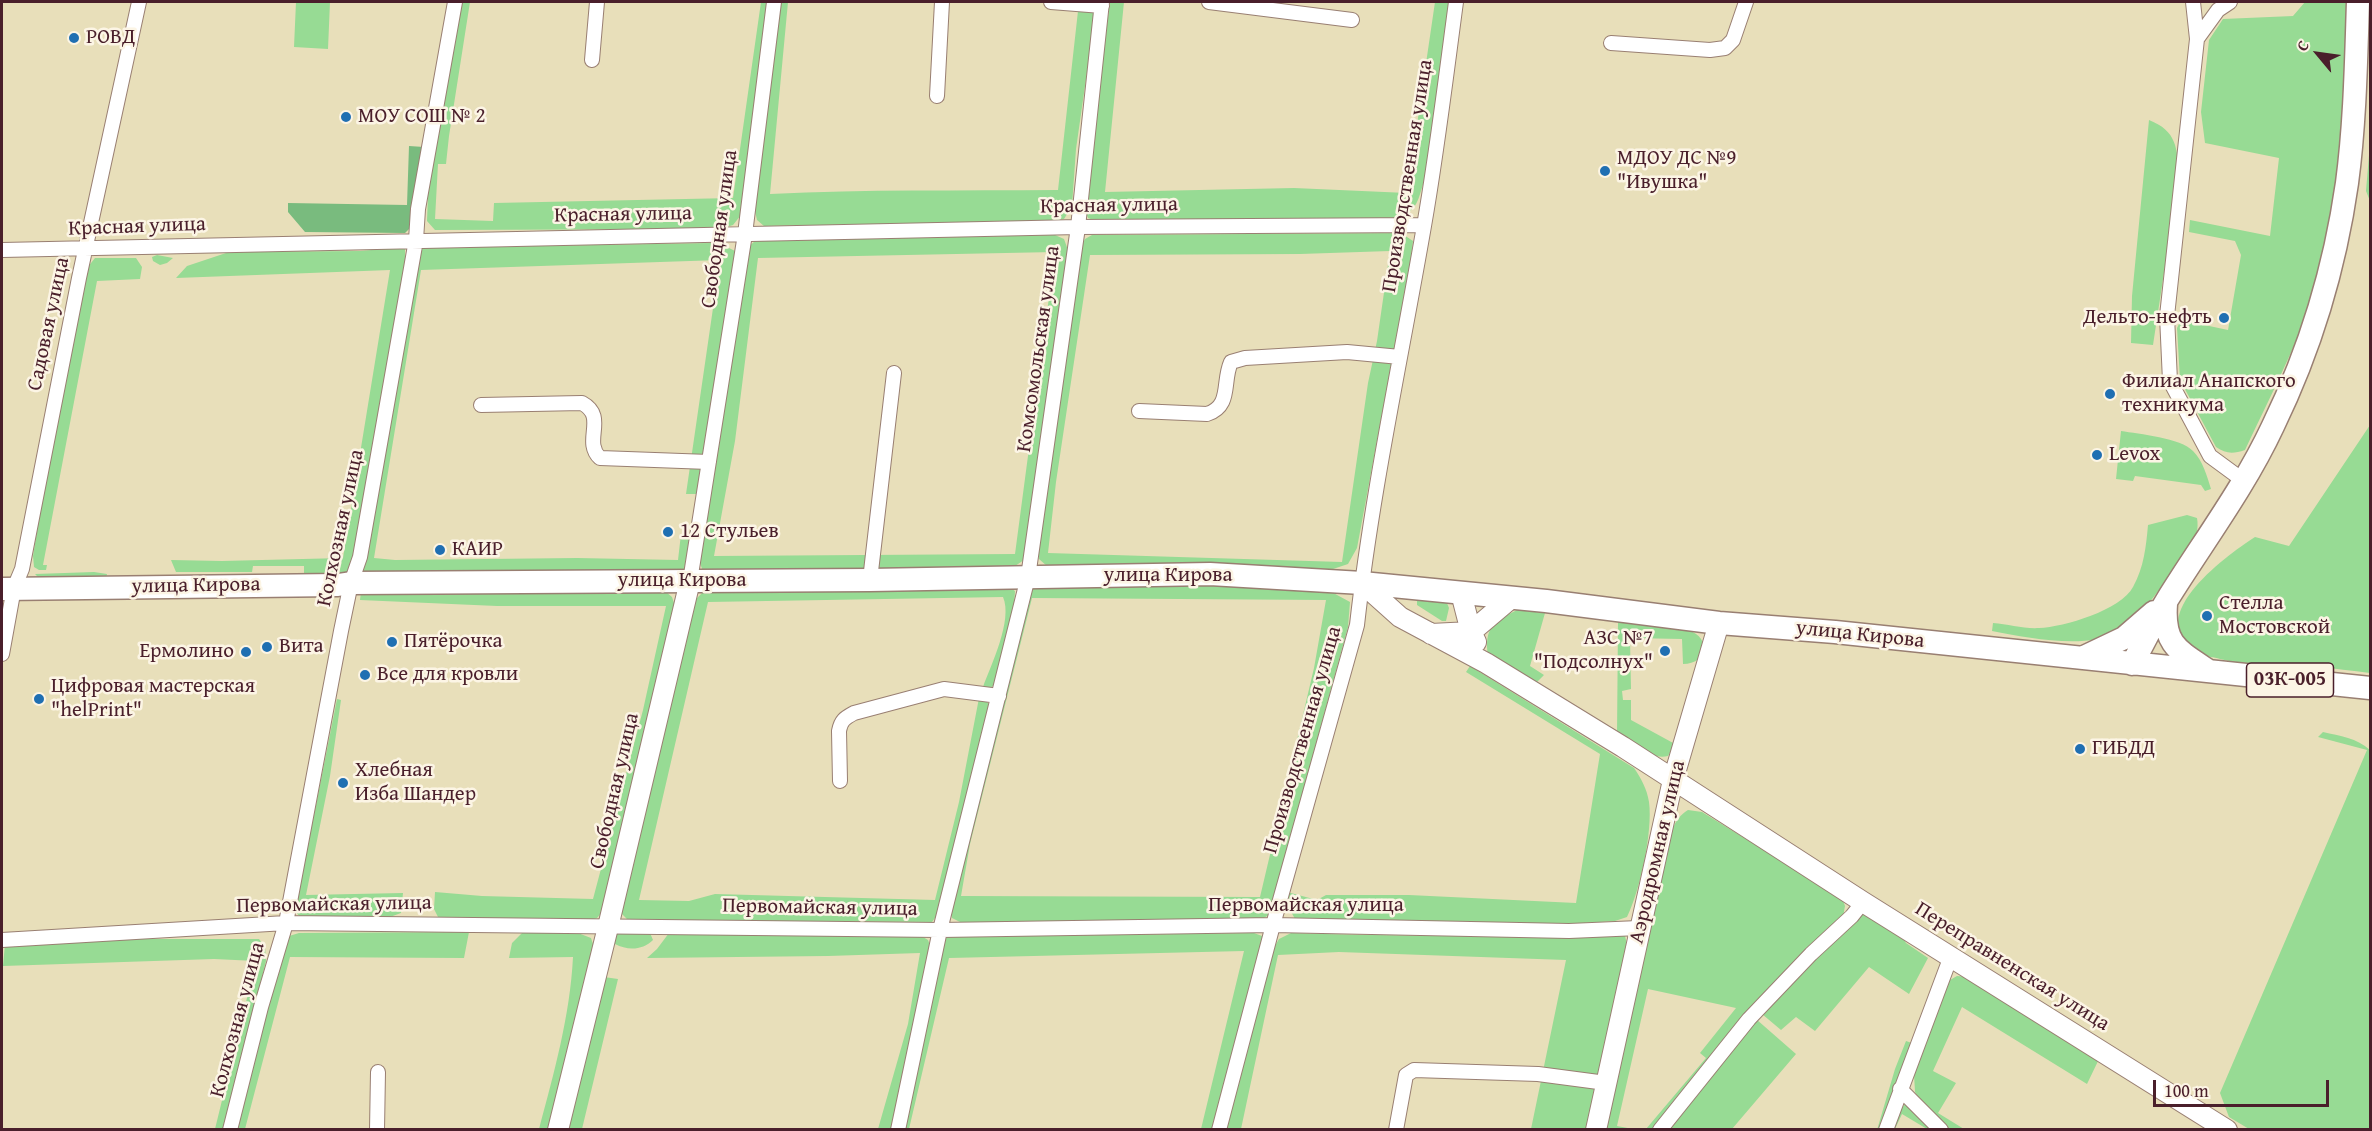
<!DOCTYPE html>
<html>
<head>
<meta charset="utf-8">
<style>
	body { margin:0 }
	#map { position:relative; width:2372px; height:1131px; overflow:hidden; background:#e8dfba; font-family:"Gentium Book Plus",serif }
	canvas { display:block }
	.frame { position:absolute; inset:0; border:3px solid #4a1f2b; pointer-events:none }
	.north { position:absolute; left:2288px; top:24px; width:60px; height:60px; -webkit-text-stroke:4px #fcf5e5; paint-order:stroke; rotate:299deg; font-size:16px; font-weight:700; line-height:24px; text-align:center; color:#4a1f2b }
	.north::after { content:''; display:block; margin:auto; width:21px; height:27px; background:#4a1f2b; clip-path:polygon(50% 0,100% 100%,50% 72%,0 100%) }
	.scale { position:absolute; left:2153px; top:1080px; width:176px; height:27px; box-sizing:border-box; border:3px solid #4a1f2b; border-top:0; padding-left:8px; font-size:18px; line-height:21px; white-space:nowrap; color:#4a1f2b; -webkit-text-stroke:4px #fcf5e5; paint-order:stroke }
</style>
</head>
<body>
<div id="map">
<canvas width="2372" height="1131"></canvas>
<div class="frame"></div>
<div class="north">С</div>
<div class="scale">100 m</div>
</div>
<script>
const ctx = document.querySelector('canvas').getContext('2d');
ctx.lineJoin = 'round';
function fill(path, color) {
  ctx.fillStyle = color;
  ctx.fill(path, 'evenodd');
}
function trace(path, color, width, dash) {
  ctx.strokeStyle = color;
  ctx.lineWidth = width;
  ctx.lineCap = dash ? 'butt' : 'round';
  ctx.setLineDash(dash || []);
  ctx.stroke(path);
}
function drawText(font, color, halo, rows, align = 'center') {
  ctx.font = font + ' "Gentium Book Plus",serif';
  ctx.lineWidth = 5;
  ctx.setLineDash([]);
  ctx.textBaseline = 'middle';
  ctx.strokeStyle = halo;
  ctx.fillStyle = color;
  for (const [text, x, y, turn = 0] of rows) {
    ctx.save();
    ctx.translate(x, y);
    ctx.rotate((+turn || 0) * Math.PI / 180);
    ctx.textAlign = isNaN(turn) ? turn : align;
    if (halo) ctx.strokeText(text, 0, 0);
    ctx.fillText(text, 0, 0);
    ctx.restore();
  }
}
const green = new Path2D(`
	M296 2H330L328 49 294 47Z
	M460 2H470L449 136 446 164H438L435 219 493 221 494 203 733 198 761 2H768L741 215 733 225 720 229 435 230 427 221 428 194Z
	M779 2H788L770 194C866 189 962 191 1058 190L1079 2H1097L1076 149 1072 206 1064 219 1055 221 764 226 757 220 754 207Z
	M1110 2H1124L1105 192 1294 188 1407 193 1435 2H1450L1424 181C1417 204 1417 211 1394 219L1096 221 1088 218 1084 208 1086 185Z
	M2305 2H2347C2343 109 2342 219 2304 321 2287 365 2265 407 2245 450 2233 454 2226 454 2216 447L2180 380 2177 328 2181 320 2228 330 2241 255 2235 241 2189 232 2190 220 2270 236 2279 158 2205 143 2201 112 2209 40 2223 19 2293 16Z
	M2149 120C2177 131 2177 148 2179 174L2153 345 2131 343 2132 296Z
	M2370 143V201L2366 191Z
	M1401 233 1413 241 1411 258 1357 548 1348 564 1330 570 1048 567 1039 559V550L1054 420 1078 252 1085 239 1092 235ZM1390 251 1377 341 1368 383 1342 562 1048 553 1056 482 1090 255 1300 254Z
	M1055 235 1064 239 1068 250 1066 278 1024 560 1009 570 703 571 699 561 747 248 755 241H768ZM1055 252 1015 554 714 556 735 441 758 258Z
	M711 243 729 248 737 252 697 494H686L720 260 421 270 374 558 395 560 577 558 678 560 681 534H690L684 571 362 575 418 248Z
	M405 247V273L361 528 350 571 346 573 304 576V566H253L252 572H176L171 560 222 561 343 558 390 270 176 278 187 266 229 252 360 251Z
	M157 255 173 258 167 263 160 265 153 261 152 257Z
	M95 258H136L142 267 140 279 97 281 43 565H47L46 570H39L34 567 33 556 42 500 87 268Z
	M2370 425V673C2352 671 2334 668 2316 667 2283 665 2251 667 2220 659 2214 657 2207 657 2202 654 2136 622 2224 557 2255 537L2289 546Z
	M2121 431C2139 434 2181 438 2193 451 2203 461 2207 476 2211 489L2205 491 2201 485 2135 476 2133 481 2116 479Z
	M2187 515 2197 518C2201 540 2184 558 2171 574 2160 588 2134 626 2119 633 2083 649 2029 638 1992 631L1993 623C2008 624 2024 629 2039 628 2064 627 2121 610 2133 587 2144 567 2146 547 2148 525Z
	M94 572 107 574 106 579 41 580 35 574Z
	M1032 584H1266L1326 589 1350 602 1348 627 1269 915 1262 919 1008 925 960 922 952 918 950 909ZM1032 598 1326 600 1314 668 1260 897 961 896 970 844Z
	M1006 585 1015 591 1014 607 994 685 989 689 983 687C991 665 1013 620 1003 597L708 602 639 900 689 901 715 894 935 900 959 802 979 698 987 701 990 708 938 914 932 922 628 920 622 914 620 903 690 605 702 593 713 587Z
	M665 591 672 597 676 609 604 910 597 918 585 922 438 917 434 909 435 892 482 896 593 899 643 710 666 606H497L360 600 361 592Z
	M1417 599 1447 603 1449 608 1446 621H1442L1417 605Z
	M1517 610 1545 613 1530 666 1544 675 1537 682 1529 685 1488 656C1484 628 1493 622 1517 610Z
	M1618 622 1688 630C1712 638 1708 664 1683 664L1682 639 1630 638 1631 689 1622 691 1623 700H1631V720L1675 744 1668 756C1650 760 1632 744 1617 735Z
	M1470 666 1634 768C1641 778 1647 789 1649 802 1653 831 1640 891 1627 917L1615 921 1554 925 1295 919 1288 906 1287 892 1317 900 1326 895H1409L1576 903 1600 754 1466 672Z
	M337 699 341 700 330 776 306 895 403 893 401 913 390 917 301 918 295 911Z
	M2323 732C2340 736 2357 738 2370 750V1129H2249L2229 1117 2220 1093 2367 750 2318 737Z
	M1688 810 1702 812 1842 898 1845 906 1843 917 1656 1129H1646L1706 1058 1700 1053 1736 1008 1648 989 1617 1126 1633 1129 1603 1130 1665 852C1670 836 1673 819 1688 810Z
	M1863 912 1901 935 1906 943 1928 958 1909 994 1869 967 1815 1031 1796 1017 1781 1030 1762 1014 1820 953Z
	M469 932 464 958 290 957 245 1129 237 1130 259 1034 286 937 299 933Z
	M523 932 578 933 591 938 594 947 551 1129H539C554 1073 570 1016 573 957L509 958 512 943Z
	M617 933H650L653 940C643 950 628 951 615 944L614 938Z
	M669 933 923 937 928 940 931 948 894 1129H878L908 1024 920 953 828 956 647 958 657 949Z
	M1254 933 1262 936V945L1213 1129H1201L1244 951 949 958 909 1129 903 1130 942 945 947 937Z
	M1291 933C1382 936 1472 936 1562 937 1582 937 1608 928 1625 936L1627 944 1587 1129H1531L1566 960 1339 952 1278 955 1241 1129 1225 1130 1270 954 1279 939Z
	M131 939H259L265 947 266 961 225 1129H215L256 961 214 959 3 966 5 944Z
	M1957 976 1970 977 2100 1057 2087 1084 1962 1007 1933 1071 1956 1083 1938 1113 1964 1129H1947L1924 1108 1915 1092 1914 1074 1939 1004 1950 980Z
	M604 977 618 979 582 1129 564 1130Z
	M1756 1019 1796 1054 1732 1129 1666 1130Z
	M1906 1041 1912 1043 1884 1129 1877 1130 1895 1069Z
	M1905 1104H1909L1933 1129H1927L1902 1114 1895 1129 1891 1130 1896 1116Z`);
const forest = new Path2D(`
	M409 146 424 147 411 227 405 233 305 232 288 212V203L407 205Z`);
const street = new Path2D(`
	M1051 2 1102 6
	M1209 2 1352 20
	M2193 2 2197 39
	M2230 2 2218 10 2197 39 2167 316 2170 381 2210 456 2244 481
	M1611 43 1710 50 1725 48 1733 40 1746 2
	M592 60 597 2
	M937 96 942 2
	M2 250 1078 227 1424 225
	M481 405 582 403C608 417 582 441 600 458L709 462
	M1139 411 1207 414C1232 406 1222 382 1231 362L1245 358 1347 352 1400 357
	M870 580 894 373
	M690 581 745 234 774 2
	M2 654 14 588 22 569 79 278 139 2
	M840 781 839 731C841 720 845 718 854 713L944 689 999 696
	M2 940 286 923 940 930 1273 925 1569 931 1639 928
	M1900 1089 1941 1130
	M230 1130 261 1007 286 923 341 631 351 583 360 557 416 240 418 209 455 2
	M377 1130 378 1072
	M898 1130 940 930 1028 577 1078 227 1102 2
	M1219 1130 1273 925 1357 625C1372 491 1401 359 1424 226 1437 152 1446 76 1456 2
	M1396 1130 1406 1075 1414 1070 1538 1074 1606 1083
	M1660 1130 1749 1019 1811 954 1852 916 1863 902
	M1886 1130 1951 956`);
const secondary = new Path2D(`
	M1362 583 1400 617 1486 663 1623 747 1863 902 2227 1130
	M1461 593 1471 632 1476 642
	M1431 634 1471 632 1510 599
	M558 1130 608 927 690 581
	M1596 1130 1673 780 1719 623`);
const primary = new Path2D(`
	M2 589 338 585 351 583 870 580 1210 574 1362 583 1546 601 1719 623 1835 632 2370 688
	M2166 604C2163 644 2177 650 2209 671
	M2084 657 2124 638 2154 612
	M2132 664C2144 643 2154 621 2167 600 2203 542 2244 488 2273 426 2310 350 2335 267 2347 183 2355 123 2356 62 2358 2`);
const markers = [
	[74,38,6,"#1f6fb2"],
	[346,117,6,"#1f6fb2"],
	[1605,171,6,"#1f6fb2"],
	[2224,318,6,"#1f6fb2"],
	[2110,394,6,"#1f6fb2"],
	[2097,455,6,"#1f6fb2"],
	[668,532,6,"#1f6fb2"],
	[440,550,6,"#1f6fb2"],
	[2207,616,6,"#1f6fb2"],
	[392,642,6,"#1f6fb2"],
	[267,647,6,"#1f6fb2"],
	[1665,651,6,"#1f6fb2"],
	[246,652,6,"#1f6fb2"],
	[365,675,6,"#1f6fb2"],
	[39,699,6,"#1f6fb2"],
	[2080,749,6,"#1f6fb2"],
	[343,783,6,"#1f6fb2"]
];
const shields = [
	[2290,680,87]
];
const shieldNames = [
	["03К-005",2290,680]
];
const poiNames = [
	["РОВД",86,38],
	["МОУ СОШ № 2",358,117],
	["МДОУ ДС №9",1617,159],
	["\"Ивушка\"",1617,183],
	["Дельто-нефть",2212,318,"right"],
	["Филиал Анапского",2122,382],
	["техникума",2122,406],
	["Levox",2109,455],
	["12 Стульев",680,532],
	["КАИР",452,550],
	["Стелла",2219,604],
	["Мостовской",2219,628],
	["АЗС №7",1653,639,"right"],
	["\"Подсолнух\"",1653,663,"right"],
	["Пятёрочка",404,642],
	["Вита",279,647],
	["Ермолино",234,652,"right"],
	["Все для кровли",377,675],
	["Цифровая мастерская",51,687],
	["\"helPrint\"",51,711],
	["ГИБДД",2092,749],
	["Хлебная",355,771],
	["Изба Шандер",355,795]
];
const streetNames = [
	["Производственная улица",1408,176,-81],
	["Красная улица",1109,206,-1],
	["Красная улица",623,215,-1],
	["Красная улица",137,227,-2],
	["Свободная улица",720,229,-82],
	["Садовая улица",49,324,-78],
	["Комсомольская улица",1039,349,-82],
	["Колхозная улица",341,528,-78],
	["улица Кирова",1168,576],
	["улица Кирова",682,581],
	["улица Кирова",196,586,-1],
	["улица Кирова",1860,635,6],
	["Производственная улица",1303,740,-74],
	["Свободная улица",615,791,-77],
	["Аэродромная улица",1658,852,-77],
	["Первомайская улица",334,905,-1],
	["Первомайская улица",1306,906],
	["Первомайская улица",820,908,1],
	["Переправненская улица",2012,967,32],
	["Колхозная улица",238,1020,-75]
];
fill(green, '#97db94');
fill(forest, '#79bb7e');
trace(street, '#997f72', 16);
trace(secondary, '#997f72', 22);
trace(primary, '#997f72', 25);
trace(street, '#fff', 14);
trace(secondary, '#fff', 20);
trace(primary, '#fff', 22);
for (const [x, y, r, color] of markers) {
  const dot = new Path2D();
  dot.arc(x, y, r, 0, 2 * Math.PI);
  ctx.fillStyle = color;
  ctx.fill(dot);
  trace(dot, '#fcf5e5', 2);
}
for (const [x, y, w] of shields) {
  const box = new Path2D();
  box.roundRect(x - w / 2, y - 17, w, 34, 4.5);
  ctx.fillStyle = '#fcf5e5';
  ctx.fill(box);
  trace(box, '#4a1f2b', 1.5);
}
drawText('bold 20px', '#4a1f2b', null, shieldNames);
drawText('21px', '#4a1f2b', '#fcf5e5', poiNames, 'left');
drawText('21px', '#4a1f2b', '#fcf5e5', streetNames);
</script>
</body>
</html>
